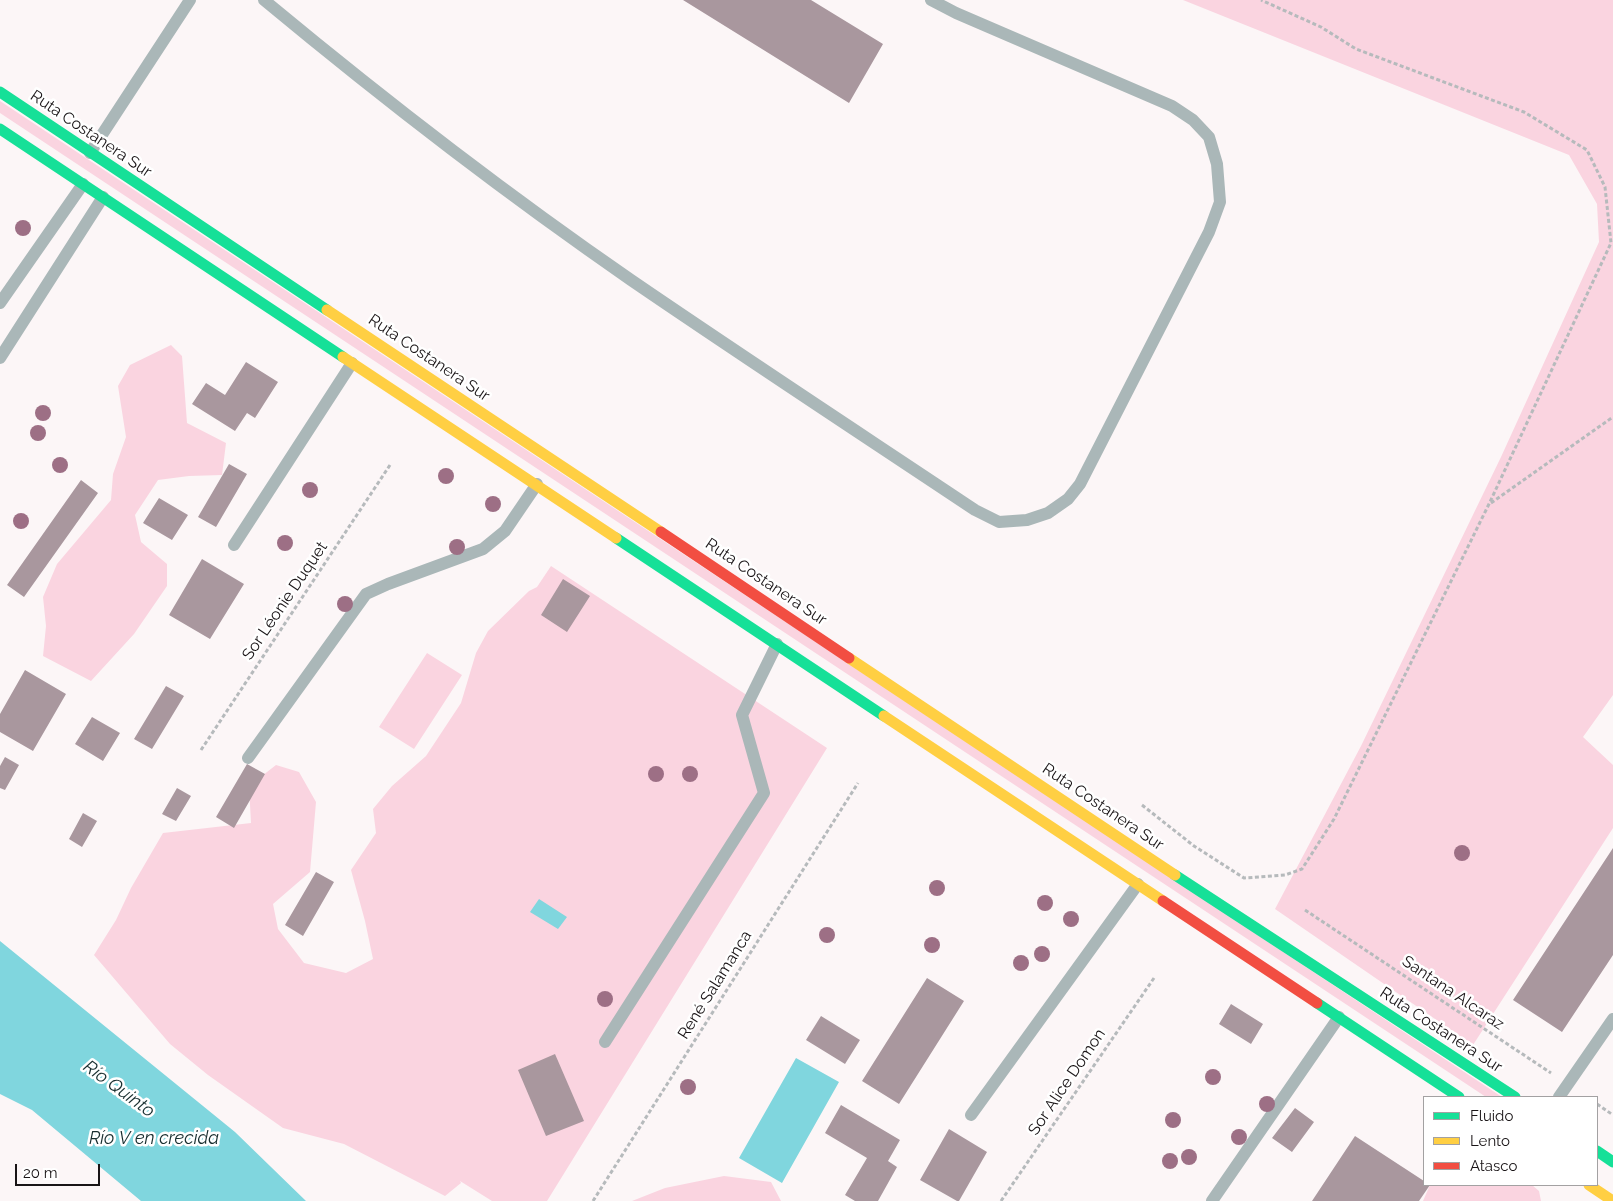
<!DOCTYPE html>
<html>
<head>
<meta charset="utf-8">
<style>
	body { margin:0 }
	#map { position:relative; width:1613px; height:1201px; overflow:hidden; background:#fcf6f7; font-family:Raleway,sans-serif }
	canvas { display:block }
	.legend { position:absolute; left:1423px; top:1096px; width:175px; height:90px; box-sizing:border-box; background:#fff; border:1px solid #a3a1a2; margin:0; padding:6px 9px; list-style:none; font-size:15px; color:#191416 }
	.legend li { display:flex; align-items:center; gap:10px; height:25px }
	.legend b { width:25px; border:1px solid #a3a1a2 }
	.scale { position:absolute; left:15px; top:1164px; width:85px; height:22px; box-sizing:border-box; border:2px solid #191416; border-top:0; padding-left:6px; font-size:15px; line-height:18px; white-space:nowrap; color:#191416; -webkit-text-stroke:4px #fff; paint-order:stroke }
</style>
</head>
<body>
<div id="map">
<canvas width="1613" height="1201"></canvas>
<ul class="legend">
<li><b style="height:6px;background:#16e098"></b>Fluido</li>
<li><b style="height:6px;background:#ffcf43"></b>Lento</li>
<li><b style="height:6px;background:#f24e42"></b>Atasco</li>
</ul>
<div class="scale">20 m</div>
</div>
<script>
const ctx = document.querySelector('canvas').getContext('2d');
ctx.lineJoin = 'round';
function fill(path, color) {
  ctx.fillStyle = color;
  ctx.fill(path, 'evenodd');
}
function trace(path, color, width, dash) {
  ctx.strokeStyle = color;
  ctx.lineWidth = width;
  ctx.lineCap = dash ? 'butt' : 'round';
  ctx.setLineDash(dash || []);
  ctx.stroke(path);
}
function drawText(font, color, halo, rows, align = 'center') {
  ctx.font = font + ' Raleway,sans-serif';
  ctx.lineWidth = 5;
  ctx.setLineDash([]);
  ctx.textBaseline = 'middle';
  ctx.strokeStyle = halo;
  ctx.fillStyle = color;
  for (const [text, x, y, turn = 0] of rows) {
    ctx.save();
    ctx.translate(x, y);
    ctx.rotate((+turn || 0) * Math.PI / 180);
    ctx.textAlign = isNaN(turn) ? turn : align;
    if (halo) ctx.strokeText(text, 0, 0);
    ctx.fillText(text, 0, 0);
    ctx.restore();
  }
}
const green = new Path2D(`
	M1183 0H1613V695L1583 737 1613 765V828L1473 1045 1275 909 1361 746 1501 457 1599 242 1597 204 1569 155Z
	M0 101 1502 1097H1486L0 113Z
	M171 345 182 356 187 423 226 443 222 475 189 476 158 480 135 515 141 542 167 564V586L134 634 91 681 43 656 46 626 43 597 57 564 111 500 113 474 126 437 118 386 130 365Z
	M551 566 827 748 547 1201H492L460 1181 461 1183 445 1196 344 1144 283 1128 208 1075 170 1044 94 955 116 920 131 888 163 833 251 823 249 786 276 765 299 772 316 802 310 872 273 904 278 929 304 963 346 973 373 959 365 921 351 870 376 833 373 809 392 786 426 756 461 703 476 653 488 631 529 591 537 587Z
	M427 653 462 675 414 749 379 727Z
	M724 1176 771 1182 781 1201H632L665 1188Z
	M1430 1185H1532L1539 1191 1541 1201H1423Z`);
const water = new Path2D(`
	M539 899 567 917 558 929 530 912Z
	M0 941 235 1132 306 1201H141L32 1110 0 1094Z
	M796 1058 839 1082 782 1183 739 1158Z`);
const building = new Path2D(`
	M683 0H811L883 44 849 103Z
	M246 362 278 382 255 418 247 413 235 431 192 404 206 383 225 395Z
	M229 464 247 474 216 527 198 517Z
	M81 480 98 493 24 597 7 585Z
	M159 498 188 515 172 540 143 523Z
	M202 559 244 584 210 639 169 615Z
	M563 579 590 596 567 632 541 615Z
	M25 670 66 694 33 751 0 732V714Z
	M166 686 184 696 152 749 134 739Z
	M92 717 120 733 103 761 75 744Z
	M5 757 19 765 5 790 0 788V766Z
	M247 764 265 774 234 828 216 817Z
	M177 788 191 796 176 821 162 814Z
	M83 813 97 821 82 847 69 839Z
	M1613 848V955L1562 1032 1513 1000Z
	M316 872 334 882 303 936 285 925Z
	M927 978 964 1001 899 1104 862 1081Z
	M1231 1004 1263 1024 1251 1044 1219 1024Z
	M821 1016 860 1040 845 1064 806 1040Z
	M555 1054 584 1121 546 1136 518 1070Z
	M841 1105 900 1140 888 1161 897 1167 878 1201H855L845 1195 867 1158 825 1133Z
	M1295 1108 1314 1122 1292 1152 1272 1138Z
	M949 1129 987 1152 959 1201H957L920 1180Z
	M1355 1136 1424 1181V1185H1430L1419 1201H1312Z`);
const path = new Path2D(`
	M1491 503 1613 417
	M201 750 390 465
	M1142 805 1194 846 1244 878 1285 875 1302 869 1334 819 1489 504 1611 243 1605 187 1587 150 1524 112 1356 49 1321 27 1261 0
	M1305 910 1551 1073
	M1597 1104 1613 1115
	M593 1201 858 783
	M1001 1201 1154 978`);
const lane = new Path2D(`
	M264 0C382 98 505 193 631 280 745 358 861 434 975 510L999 522 1027 520 1048 513 1068 499 1080 484 1209 232 1220 202 1217 164 1209 137 1193 120 1172 106 956 13 931 0
	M90 153 190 0
	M0 303 83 184
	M0 358 103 197
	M234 545 352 363
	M248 758 366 594 388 584 483 549 505 531 537 484
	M605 1042 764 793 742 715 777 644
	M1559 1097 1613 1019
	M971 1115 1138 884
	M1212 1201 1339 1017`);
const fast = new Path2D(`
	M0 92 327 310
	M0 129 343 357
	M616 538 884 716
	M1175 875 1515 1097
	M1317 1003 1459 1097
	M1597 1151 1613 1162`);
const slow = new Path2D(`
	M327 310 661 532
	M343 357 616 538
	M849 658 1175 875
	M884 716 1163 901
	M1589 1185 1613 1201`);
const jam = new Path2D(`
	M661 532 849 658
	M1163 901 1317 1003`);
const trees = [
	[23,228],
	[43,413],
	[38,433],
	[60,465],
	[446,476],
	[310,490],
	[493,504],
	[21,521],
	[285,543],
	[457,547],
	[345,604],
	[656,774],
	[690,774],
	[1462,853],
	[937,888],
	[1045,903],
	[1071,919],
	[827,935],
	[932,945],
	[1042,954],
	[1021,963],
	[605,999],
	[1213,1077],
	[688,1087],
	[1267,1104],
	[1173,1120],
	[1239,1137],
	[1189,1157],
	[1170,1161]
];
const streetNames = [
	["Ruta Costanera Sur",91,134,34],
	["Ruta Costanera Sur",429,358,34],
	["Ruta Costanera Sur",766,582,34],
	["Sor Léonie Duquet",285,601,-56],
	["Ruta Costanera Sur",1103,807,34],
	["René Salamanca",715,985,-58],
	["Santana Alcaraz",1453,993,34],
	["Ruta Costanera Sur",1441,1030,33],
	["Sor Alice Domon",1067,1082,-56]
];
const waterNames = [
	["Río Quinto",119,1089,36],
	["Río V en crecida",154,1139]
];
fill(green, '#fad4e0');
fill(water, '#80d6de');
fill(building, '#a9979e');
trace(path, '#b6babc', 3, [4, 2.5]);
trace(lane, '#aab7b8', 12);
trace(fast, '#16e098', 11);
trace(slow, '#ffcf43', 11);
trace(jam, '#f24e42', 11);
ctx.fillStyle = '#9d6f85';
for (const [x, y] of trees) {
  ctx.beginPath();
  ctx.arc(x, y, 8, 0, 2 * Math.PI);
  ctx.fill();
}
drawText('16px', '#191416', '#fff', streetNames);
drawText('italic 18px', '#182e2f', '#fff', waterNames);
</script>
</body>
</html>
